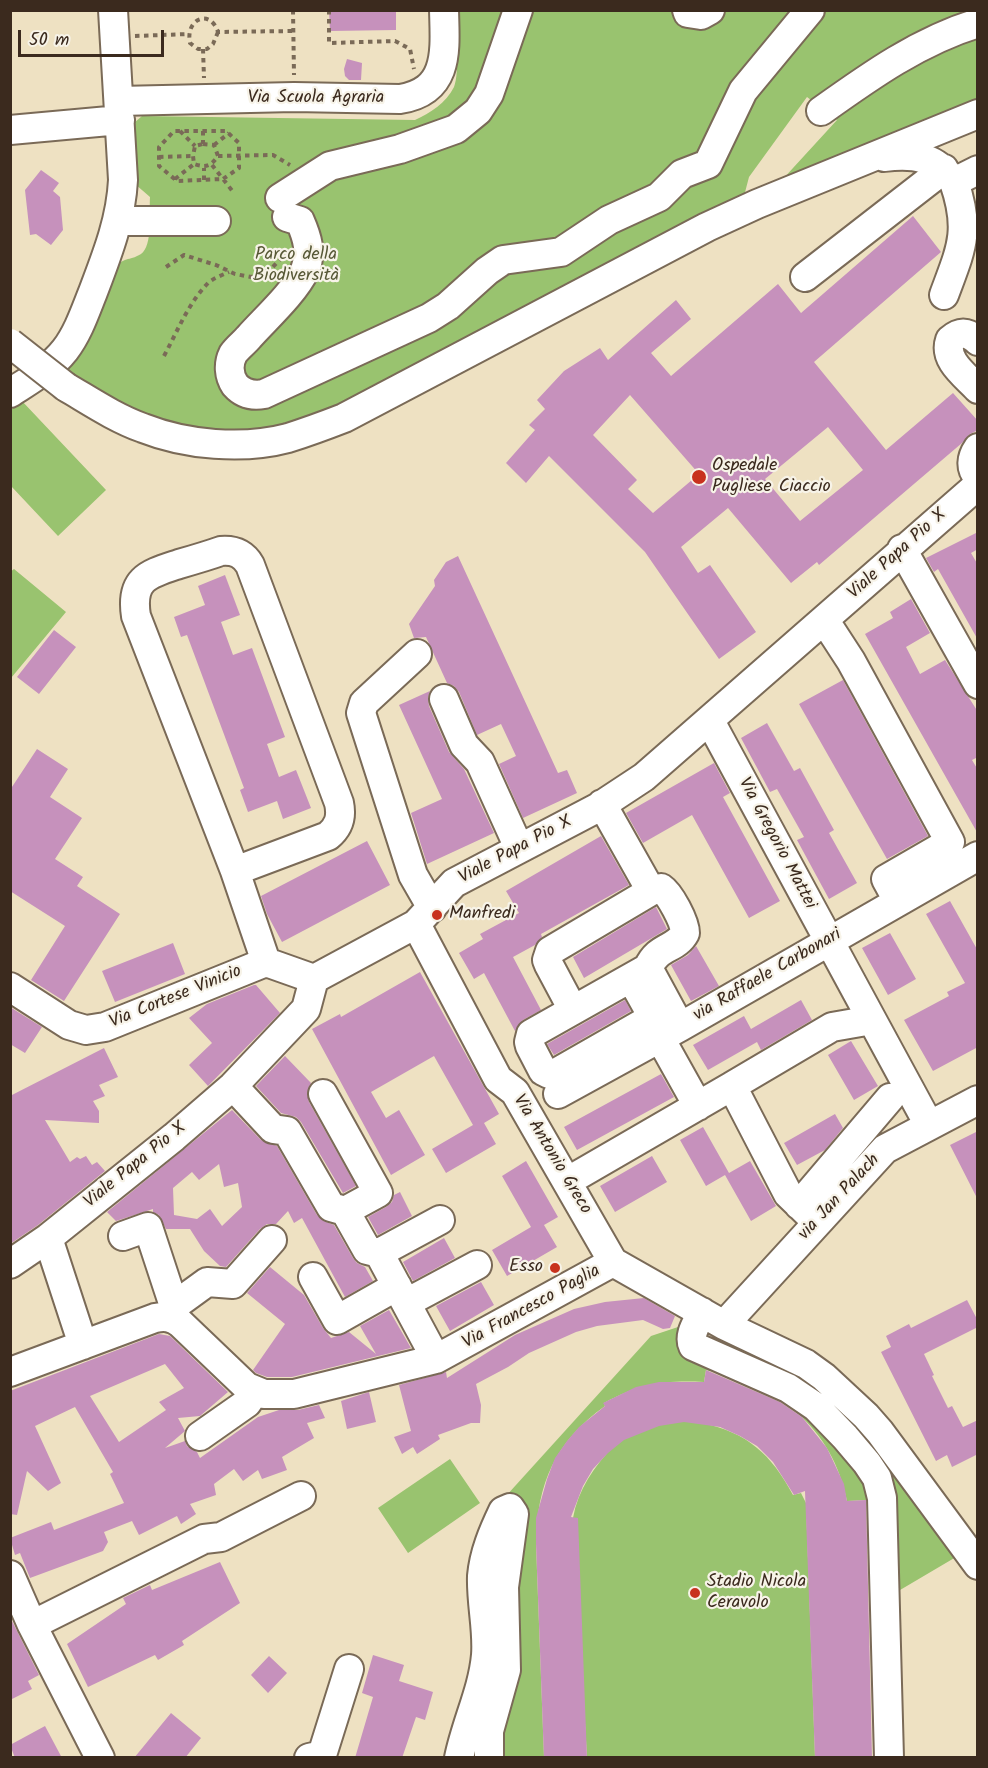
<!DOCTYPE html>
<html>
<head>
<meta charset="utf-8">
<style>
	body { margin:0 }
	#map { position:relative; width:988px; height:1768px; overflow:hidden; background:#eee1c2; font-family:Kalam,sans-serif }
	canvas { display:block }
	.frame { position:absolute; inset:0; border:12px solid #3b2a1e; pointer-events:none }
	.scale { position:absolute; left:18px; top:30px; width:146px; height:27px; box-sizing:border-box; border:3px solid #3b2a1e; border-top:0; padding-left:8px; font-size:18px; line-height:21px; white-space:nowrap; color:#3b2a1e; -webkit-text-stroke:4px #f7f3e8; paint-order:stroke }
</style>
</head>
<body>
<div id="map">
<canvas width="988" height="1768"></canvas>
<div class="frame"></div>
<div class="scale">50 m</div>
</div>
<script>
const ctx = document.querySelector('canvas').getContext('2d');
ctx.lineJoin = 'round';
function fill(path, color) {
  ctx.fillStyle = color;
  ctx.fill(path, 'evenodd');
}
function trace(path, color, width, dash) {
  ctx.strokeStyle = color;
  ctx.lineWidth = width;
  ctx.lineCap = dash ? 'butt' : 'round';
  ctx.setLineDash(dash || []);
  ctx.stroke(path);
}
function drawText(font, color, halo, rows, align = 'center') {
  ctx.font = font + ' Kalam,sans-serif';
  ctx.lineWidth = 4.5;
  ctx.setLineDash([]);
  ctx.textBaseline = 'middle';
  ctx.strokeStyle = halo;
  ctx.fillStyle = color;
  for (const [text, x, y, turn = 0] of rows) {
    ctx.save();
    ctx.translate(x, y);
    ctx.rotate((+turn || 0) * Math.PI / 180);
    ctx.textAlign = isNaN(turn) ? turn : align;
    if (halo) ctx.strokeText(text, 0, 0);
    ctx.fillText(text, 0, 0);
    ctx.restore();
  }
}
const green = new Path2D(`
	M456 11H977V99L782 180 837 120 807 97 749 177 743 200 381 388 287 429 225 434 140 414 101 395 66 368 112 271C125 255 128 262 141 254 153 246 149 212 150 197L135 184 134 123 142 116 415 120C430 113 446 103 454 87 460 73 456 28 456 11Z
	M21 400 106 490 58 536 11 486V410Z
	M14 569 66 612 11 678 10 572Z
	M678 1327 799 1378 821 1391 863 1434 956 1557 895 1593 904 1757H878L869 1500 847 1501C833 1428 777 1384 706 1370L704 1382C664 1380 639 1384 604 1403L605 1406C555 1442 537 1483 536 1544L544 1757 446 1758 472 1664 506 1496 651 1336Z
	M676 1387 702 1423C748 1433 771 1454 793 1495L801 1493 806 1503 815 1757H587L573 1518C583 1462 638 1424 676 1387Z
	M450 1459 480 1503 408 1553 378 1508Z`);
const building = new Path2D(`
	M329 10H396V30L330 31Z
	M347 59 362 63 361 80H349L345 76 344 69Z
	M41 170 59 183 53 191 60 197 63 230 51 245 36 234 30 235 25 190Z
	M913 216 941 252 814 362 886 450 953 393 978 421V430L970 434 962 443 819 565 817 562 791 583 728 508 681 547 698 573 710 565 756 632 719 659 645 552 549 456 526 483 506 463 535 430 529 425 545 409 537 400 564 371 600 348 608 360 676 300 691 319 651 353 671 376 778 284 801 313ZM630 395 699 474 653 513 628 489 637 480 593 435ZM828 427 863 470 800 521 765 479Z
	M978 532V549L971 553 978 565V640L938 569 934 572 926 558Z
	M458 556 558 773 567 770 577 793 523 818 499 764 516 756 501 724 477 735 459 692 454 686 447 683 426 637 414 638 409 624 435 586 434 580 446 562Z
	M225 575 240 615 221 622 233 655 252 648 285 737 267 744 279 777 296 770 311 808 283 819 277 801 248 812 240 790 244 788 187 635 181 637 174 617 205 605 198 586Z
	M911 599 930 633 906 647 920 674 945 660 978 712V757L972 760 978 770V834L865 634 893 618 890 612Z
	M54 630 76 647 39 694 17 677Z
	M843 680 928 836 887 859 799 704Z
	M430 691 428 698 429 706 449 752 464 769 494 833 427 864 411 813 442 799 399 705Z
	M767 723 794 771 800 768 834 830 829 833 857 883 829 899 797 840 804 837 777 789 770 792 741 738Z
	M37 749 68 769 50 797 82 818 55 859 83 877 77 886 120 914 64 1001 31 980 65 926 10 891V790Z
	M714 763 730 793 723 797 780 901 749 918 692 815 643 843 626 813Z
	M601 836 629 885 541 934 542 937 535 945 513 957 541 1010 523 1020 515 1031 484 973 474 979 459 953 483 939 480 934 519 913 506 891Z
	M367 841 390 885 282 942 267 914 261 896Z
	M950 901 978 951V1047L933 1071 904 1020 949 996 947 992 965 983 926 914Z
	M656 907 667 929 584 978 573 957Z
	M890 933 916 979 888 995 862 948Z
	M173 943 185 974 115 1002 102 971Z
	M696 946 719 986 691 1001 671 965 688 955Z
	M420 972 499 1114 484 1123 496 1144 446 1173 432 1149 473 1125 434 1056 371 1092 386 1118 399 1110 425 1155 391 1175 312 1029 340 1014 341 1017Z
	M254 985H256L280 1013 208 1086 189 1065 212 1043 189 1018 207 1004Z
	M625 1000 631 1011 554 1055 547 1044Z
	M801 1000 812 1020 761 1050 757 1042 708 1070 693 1045 744 1016 751 1029Z
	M10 1007 42 1027 25 1053 10 1044Z
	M851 1041 878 1086 854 1100 828 1055Z
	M104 1048 118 1077 99 1085 105 1096 93 1101 99 1111V1123L45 1120 70 1162 77 1157 80 1159 86 1156 92 1165 97 1162 105 1171 38 1225 10 1244V1096Z
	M285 1056 311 1083 307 1093 309 1102 356 1186 343 1193 301 1122 296 1117 281 1113 256 1086Z
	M661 1074 674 1097 577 1150 564 1127Z
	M232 1110 261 1140 277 1146 317 1215 326 1222 334 1225 353 1258 357 1263 365 1267 373 1281 345 1297 302 1218 294 1223 288 1211 276 1224H267L260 1229 226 1267 220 1266 204 1251 190 1229H166L159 1215 153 1212V1209L116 1221 107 1212ZM219 1164 224 1187 238 1183 242 1207 222 1226 210 1209 197 1219 174 1215 173 1188 192 1172 199 1180Z
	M835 1114 843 1128 825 1150 797 1165 784 1143Z
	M703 1127 729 1173 750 1161 776 1206 751 1221 725 1175 706 1186 680 1140Z
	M978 1131V1200L950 1145Z
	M652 1156 667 1182 615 1212 600 1186Z
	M526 1161 558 1217 544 1225 557 1247 507 1276 492 1250 531 1227 502 1176Z
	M400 1192 412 1216 378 1235 368 1217 386 1207 392 1202 394 1195Z
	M444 1238 455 1258 413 1281 403 1262Z
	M270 1267 304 1295 323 1328 331 1338 349 1332 376 1354 360 1326 389 1310 411 1348 292 1377H267L256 1373 253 1370 285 1324 247 1293Z
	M481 1282 494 1305 450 1331 436 1306Z
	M644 1298 675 1316 670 1328 663 1329 643 1320 597 1326 576 1332 529 1353 508 1367 476 1384 481 1405 480 1423H471L438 1435 440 1439 417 1454 413 1447 402 1454 394 1437 411 1431 399 1385 446 1372 447 1378 515 1335 574 1309 605 1302Z
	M967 1300 978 1321V1327L924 1354 934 1375 932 1376 948 1408 952 1406 963 1427 978 1420V1454L952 1467 947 1455 936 1461 881 1352 891 1347 886 1336 909 1324 911 1328Z
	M159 1334 170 1336 228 1392 200 1416 178 1418 185 1431 165 1448 185 1441 187 1446 197 1452 200 1458 258 1417 279 1410H298L319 1405 325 1418 307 1423 314 1438 282 1457 287 1470 262 1479 258 1470 243 1481 234 1469 214 1484 216 1495 190 1504 196 1514 181 1524 177 1516 139 1535 132 1521 104 1532 108 1542 103 1551 30 1578 20 1553 15 1555 10 1538 51 1522 54 1530 124 1503 110 1474 113 1472 75 1407 35 1426 61 1483 48 1491 27 1471 17 1515 10 1514V1391ZM165 1364 184 1388 159 1402 166 1410 119 1442 90 1396Z
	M706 1370 780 1402 802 1417 827 1448 844 1484 847 1501 866 1500 872 1758H815L805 1491 794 1495 773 1462 757 1446 740 1436 720 1427 684 1422 659 1426 624 1440 608 1453 593 1469 583 1486 571 1517 578 1518 587 1758H544L536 1544V1518L547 1479 555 1458 567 1441 579 1427 605 1406 603 1403 636 1387 659 1382H704Z
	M369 1392 376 1422 347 1429 341 1401Z
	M220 1562 240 1603 182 1641 184 1645 158 1660 155 1655 88 1687 67 1644 126 1604 123 1598 150 1585 152 1590Z
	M10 1617 39 1675 28 1681 32 1689 10 1700Z
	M373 1655 404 1665 399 1681 433 1692 425 1720 416 1717 402 1758H355L373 1697 362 1693Z
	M269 1656 287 1673 268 1693 251 1675Z
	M171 1713 201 1738 185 1758H134Z
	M45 1726 62 1758H15L10 1745Z`);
const path = new Path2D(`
	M293 10 294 75
	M329 10V43L395 41 410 49 414 69
	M218 32 213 44 207 49H198L190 43C185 19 210 8 218 32L293 31
	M135 36 189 34
	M203 49 204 78
	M180 131 195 146
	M203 131V144
	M203 144 214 145 218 156C211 166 206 168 194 164L193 156 195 146Z
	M214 145 229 133
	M218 156 273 155 290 165
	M159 157 193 156
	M212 165 223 179 239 168V143L226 131H174L159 147V166L177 181 223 179 234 193
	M175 179 194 164
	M204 180V168
	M166 267 184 255 216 265 235 274 251 277 270 270 284 255
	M164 356C178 330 188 304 208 283 214 278 222 275 229 272`);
const minor = new Path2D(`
	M687 10 688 13 701 15 710 10
	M119 101 294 97 400 99C450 91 445 50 444 10
	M821 111C870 76 919 41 978 23
	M10 130 120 120
	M884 157C915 153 936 157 954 182L978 170
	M280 198 330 166 400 149 456 129 478 111 489 94 518 10
	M287 217 300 221C307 237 312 252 305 270 294 293 266 318 249 337 244 343 237 348 233 354 228 364 229 376 235 385 243 394 253 396 264 394L429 318 448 306 487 271 503 260 561 252 609 220 659 197 682 174 708 164 743 91 810 10
	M118 221H216
	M805 277 944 169
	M944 295C961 249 971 231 954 182
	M978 341C968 332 960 331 950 340 943 360 965 375 978 389
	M66 387C90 401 115 418 143 428 186 445 243 450 288 438 307 432 326 425 344 418L707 227 757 204 978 114
	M10 393C30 380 50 369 65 350 78 333 85 312 93 292 107 255 121 220 123 180L113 10
	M978 448C971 458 970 468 978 477
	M902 549 978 684
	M825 621 851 661 950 842 886 879 898 901
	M417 654 364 703 361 713 413 875 432 908
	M444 699 464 745 480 762 519 848
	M710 721 929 1125
	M602 804 651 891
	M235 871 328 836C339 827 342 817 339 803L250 565C243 553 234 550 221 551 207 556 193 560 179 564 149 574 130 578 136 616L235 871 266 962
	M416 924 498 1079 515 1092 613 1262
	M631 978 650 1012 647 1021 556 1073 549 1074 543 1071 530 1046 529 1042 531 1034 648 968 680 1027
	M10 987 69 1025 86 1030 105 1027 266 962 314 979
	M573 1010 549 965 547 960 550 951 653 890 661 888C670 894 685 922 685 933 676 950 658 945 648 968
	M660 1038 698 1106
	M233 1086 273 1129 287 1131 331 1207 345 1211 367 1250 379 1253 436 1359
	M732 1086 832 1027 872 1020
	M323 1094 378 1193 345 1211
	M558 1094 680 1027 978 856
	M568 1181 732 1086 788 1194 817 1222
	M799 1205 890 1098
	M123 1236 148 1227 174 1306
	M48 1238 83 1345
	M379 1253 440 1220
	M613 1262 724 1325 806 1364 824 1377 866 1416 880 1432 978 1565
	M10 1264 48 1238 174 1137 233 1086 306 1009 314 979 416 924 454 883 597 808 644 777 978 485
	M313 1277 337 1320 397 1286
	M406 1303 477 1265
	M702 1312C697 1323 688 1335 693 1346L788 1388 816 1407 845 1437 867 1463 877 1478 882 1498 889 1758
	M170 1318 174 1306 207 1282 233 1284 272 1240
	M724 1325 885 1149 978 1100
	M10 1372 155 1318C165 1316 172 1317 180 1323L247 1387 264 1394H294L436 1359 613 1262
	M200 1436 247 1403 255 1391
	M10 1575 32 1625 100 1758
	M32 1625 204 1539 221 1537 301 1496
	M309 1758 322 1755 349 1669
	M459 1758C466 1723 483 1690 486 1655 488 1629 481 1603 482 1576 484 1553 493 1532 503 1511L510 1508 514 1514 504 1587 506 1670 489 1731V1758`);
const minorBridge = new Path2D(`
	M10 343 66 387`);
const markers = [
	[699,477,8,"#c8321e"],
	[437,915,6,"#c8321e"],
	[555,1268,6,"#c8321e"],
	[695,1593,6,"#c8321e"]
];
const streetNames = [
	["Via Scuola Agraria",316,99],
	["Viale Papa Pio X",898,555,-42],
	["Via Gregorio Mattei",776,844,62],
	["Viale Papa Pio X",516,851,-28],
	["via Raffaele Carbonari",768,976,-30],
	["Via Cortese Vinicio",176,998,-22],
	["Via Antonio Greco",551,1155,59],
	["Viale Papa Pio X",136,1166,-39],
	["via Jan Palach",840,1198,-47],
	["Via Francesco Paglia",532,1308,-29]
];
const parkNames = [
	["Parco della",296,256],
	["Biodiversità",296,277]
];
const poiNames = [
	["Ospedale",712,467],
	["Pugliese Ciaccio",712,488],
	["Manfredi",449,915],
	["Esso",543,1268,"right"],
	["Stadio Nicola",707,1583],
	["Ceravolo",707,1604]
];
fill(green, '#99c36f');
fill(building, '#c691bc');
trace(minor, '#7a6a57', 32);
trace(path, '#7a6a57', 4, [4.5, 4.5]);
trace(minor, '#fff', 28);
trace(minorBridge, '#7a6a57', 32, []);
trace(minorBridge, '#fff', 28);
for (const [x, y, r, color] of markers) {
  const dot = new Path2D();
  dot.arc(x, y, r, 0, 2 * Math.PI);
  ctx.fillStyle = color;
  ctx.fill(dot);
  trace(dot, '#f7f3e8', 2);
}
drawText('18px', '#3b2a1e', '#f7f3e8', streetNames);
drawText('18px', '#575836', '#f7f3e8', parkNames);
drawText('18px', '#3b2a1e', '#f7f3e8', poiNames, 'left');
</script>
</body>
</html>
